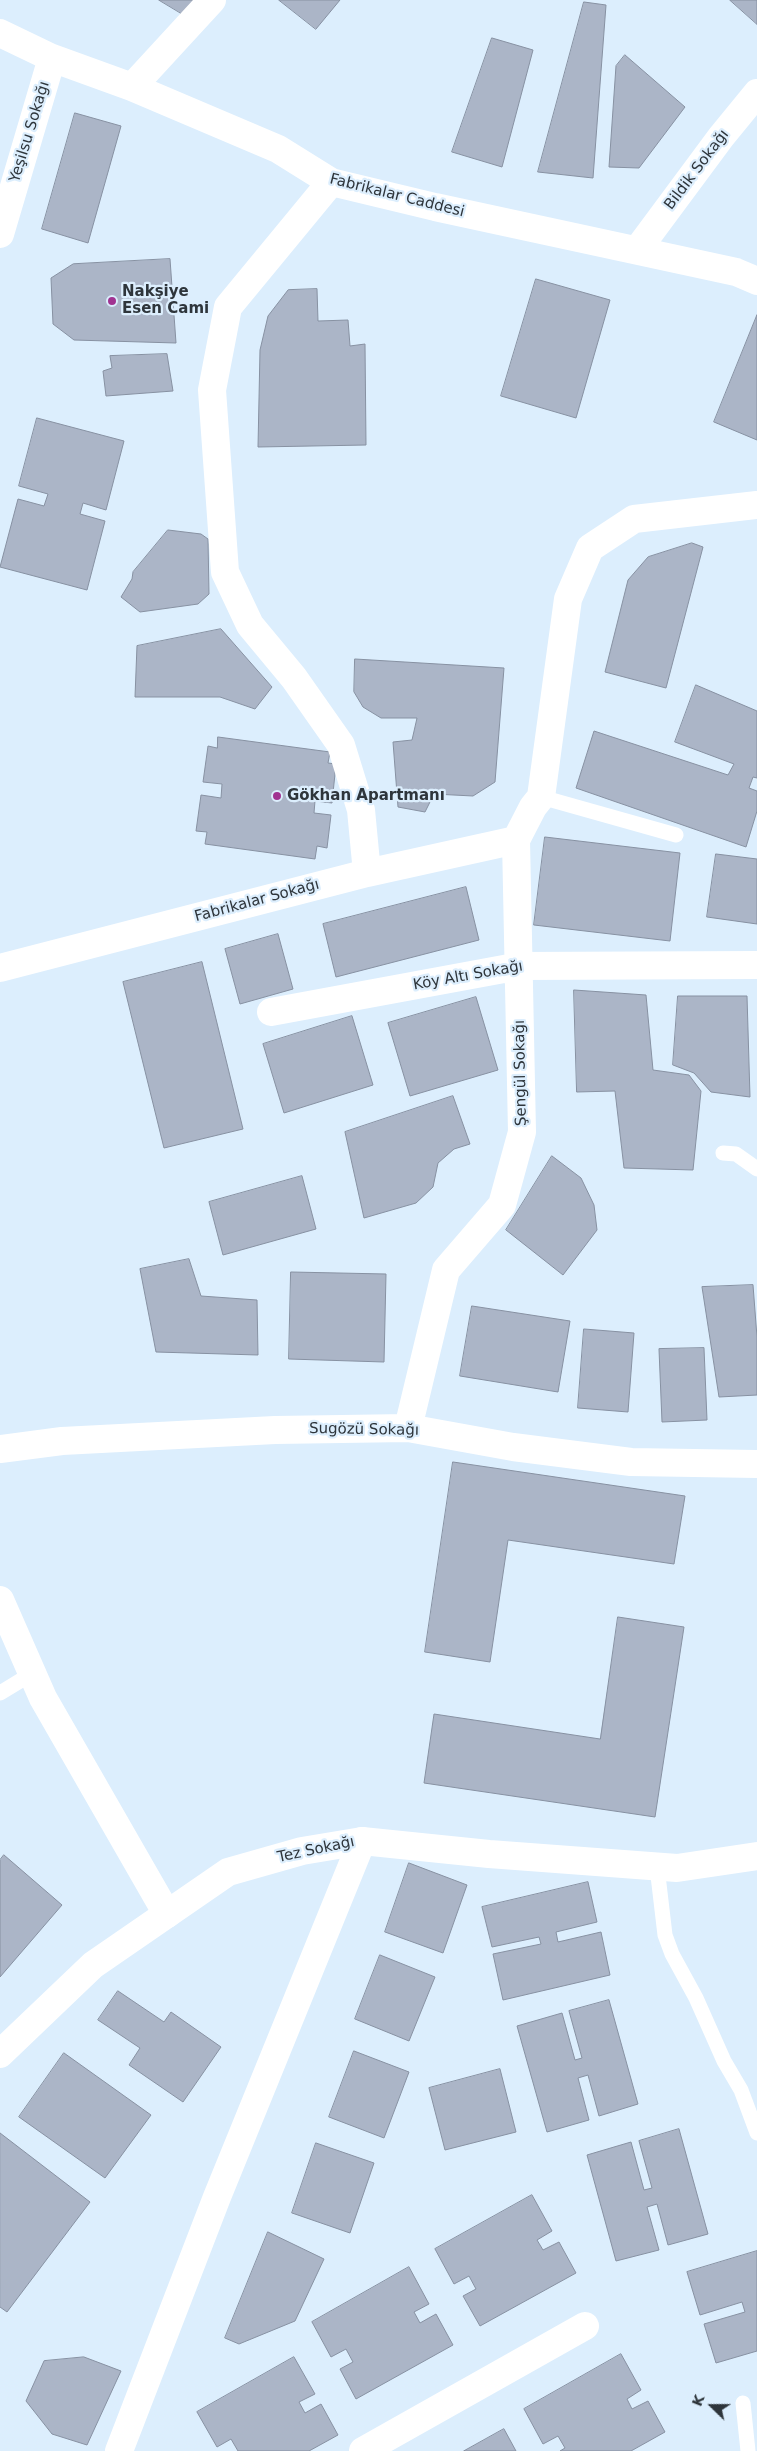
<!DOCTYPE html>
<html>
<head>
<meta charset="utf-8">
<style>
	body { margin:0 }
	#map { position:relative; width:757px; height:2451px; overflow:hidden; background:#dceefd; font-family:"DejaVu Sans",sans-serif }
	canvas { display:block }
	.north { position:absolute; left:687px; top:2381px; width:50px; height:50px; -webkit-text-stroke:4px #dceefd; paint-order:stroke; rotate:292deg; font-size:14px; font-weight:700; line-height:20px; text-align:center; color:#2e353b }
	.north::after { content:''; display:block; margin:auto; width:18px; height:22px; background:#2e353b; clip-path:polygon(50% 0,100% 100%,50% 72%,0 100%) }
</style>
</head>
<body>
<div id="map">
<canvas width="757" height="2451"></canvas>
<div class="north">K</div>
</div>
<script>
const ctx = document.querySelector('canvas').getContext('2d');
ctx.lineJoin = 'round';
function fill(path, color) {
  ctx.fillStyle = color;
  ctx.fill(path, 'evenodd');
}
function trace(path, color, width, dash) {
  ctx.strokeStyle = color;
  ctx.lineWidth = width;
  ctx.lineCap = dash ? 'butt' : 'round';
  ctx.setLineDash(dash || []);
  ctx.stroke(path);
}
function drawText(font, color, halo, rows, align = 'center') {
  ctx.font = font + ' "DejaVu Sans",sans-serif';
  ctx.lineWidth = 4.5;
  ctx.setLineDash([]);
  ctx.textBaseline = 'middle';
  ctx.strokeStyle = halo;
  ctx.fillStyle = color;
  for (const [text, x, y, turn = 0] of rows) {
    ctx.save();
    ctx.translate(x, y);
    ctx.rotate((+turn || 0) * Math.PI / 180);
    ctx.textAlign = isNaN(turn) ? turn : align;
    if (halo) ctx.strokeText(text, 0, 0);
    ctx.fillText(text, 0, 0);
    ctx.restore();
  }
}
const building = new Path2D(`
	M159 0H196L186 16Z
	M279 0H340L316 29Z
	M730 0H757V24Z
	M584 2 606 5 593 178 538 172Z
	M492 38 533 50 502 167 452 152Z
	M625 55 685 107 639 168 609 167 616 66Z
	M75 113 121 126 88 243 42 229Z
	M170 259 176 343 74 340 53 324 51 278 73 264Z
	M536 279 610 300 576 418 501 396Z
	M317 289 318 321 348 320 350 346 365 344 366 445 258 447 260 350 268 316 288 290Z
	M757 315V440L714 422Z
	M167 354 173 391 106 396 103 371 112 368 110 356Z
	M37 418 124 441 106 510 83 503 80 514 105 521 87 590 0 567 18 499 44 506 48 494 19 486Z
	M168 530 201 534 208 539 209 594 198 604 140 612 121 597 132 579 133 572Z
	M692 543 703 547 666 688 605 672 628 580 648 557Z
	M221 629 272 687 255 709 220 697H135L137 646Z
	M355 659 504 668 495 782 473 796 434 794 425 812 398 807 393 742 412 740 417 718H381L363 707 354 692Z
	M696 685 757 711V778L753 777 749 788 757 791V811L746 847 576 788 594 731 728 775 734 764 675 742Z
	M218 737 330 752 328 763 336 764 332 803 315 801 314 813 331 815 327 848 317 846 315 859 205 844 207 832 196 831 201 795 221 798 222 784 203 782 208 746 217 748Z
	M545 837 680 853 670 941 534 925Z
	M716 854 757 859V924L707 917Z
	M466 887 479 940 336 977 323 924Z
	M278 934 293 989 240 1004 225 949Z
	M202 962 243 1129 164 1148 123 982Z
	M574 990 646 995 653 1070 689 1075 701 1091 693 1170 624 1168 615 1091 577 1092Z
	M678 996H747L750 1097 711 1092 694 1073 673 1065Z
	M476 997 498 1070 410 1096 388 1023Z
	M352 1016 373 1085 284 1113 263 1044Z
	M453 1096 470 1144 454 1149 438 1163 433 1187 416 1203 364 1218 345 1132Z
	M552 1156 581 1178 594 1205 597 1230 563 1275 506 1230Z
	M302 1176 316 1229 223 1255 209 1202Z
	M189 1259 201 1296 257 1300 258 1355 156 1352 140 1269Z
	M291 1272 386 1274 384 1362 289 1359Z
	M753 1285 757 1337V1395L719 1397 702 1287Z
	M472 1306 570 1321 558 1392 460 1376Z
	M584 1329 634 1333 628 1412 578 1408Z
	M704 1348 707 1420 662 1422 659 1349Z
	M453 1462 685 1496 674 1564 508 1540 490 1662 425 1652Z
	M618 1617 684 1627 655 1817 424 1783 434 1714 600 1739Z
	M4 1855 62 1905 0 1977V1860Z
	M409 1863 467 1885 443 1953 385 1932Z
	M588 1882 597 1922 556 1932 558 1942 601 1932 610 1975 503 2000 493 1954 541 1944 539 1937 492 1947 482 1907Z
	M380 1955 435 1977 409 2041 355 2019Z
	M118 1991 164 2022 171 2012 221 2047 183 2102 129 2065 140 2048 98 2020Z
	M609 2000 638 2104 599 2116 588 2075 578 2078 589 2120 547 2132 517 2026 562 2013 575 2060 582 2058 569 2011Z
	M354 2051 409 2072 384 2138 329 2117Z
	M64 2053 151 2115 105 2178 19 2117Z
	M500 2069 516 2132 445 2150 429 2088Z
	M679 2129 708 2234 668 2245 657 2204 647 2207 659 2250 616 2261 587 2155 631 2142 644 2190 652 2188 639 2141Z
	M0 2133 90 2202 7 2312 0 2307Z
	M316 2143 374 2163 350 2233 292 2213Z
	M532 2195 552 2231 537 2240 543 2250 559 2242 576 2273 480 2326 463 2296 476 2289 469 2276 454 2284 435 2249Z
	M268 2232 324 2259 295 2321 239 2344 225 2338Z
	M757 2251V2351L716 2363 704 2324 745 2312 742 2302 700 2315 687 2272Z
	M409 2267 429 2304 414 2312 420 2323 436 2314 453 2345 356 2399 340 2369 353 2362 346 2349 331 2357 312 2322Z
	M621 2354 641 2390 627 2399 632 2409 648 2401 665 2432 631 2451H560L565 2448 558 2436 543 2444 524 2409Z
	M84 2357 121 2371 87 2445 52 2434 26 2401 44 2361Z
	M294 2357 315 2394 299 2402 305 2413 321 2404 338 2435 309 2451H238L231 2439 217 2447 197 2412Z
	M504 2429 516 2451H464Z`);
const lane = new Path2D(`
	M541 797 676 835
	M723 1153 736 1154 757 1169
	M0 1693 33 1673
	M657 1867 665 1935 672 1954 696 1998 724 2061 741 2090 757 2133
	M743 2403 748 2451`);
const street = new Path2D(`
	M0 33 52 58 132 87 278 149 331 182 435 207 736 272 757 281
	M132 87 212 0
	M331 182 228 307 212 390 225 572 250 625 294 678 341 745 361 810 367 873
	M0 234 52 58
	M638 249 721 137 757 93
	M0 968 367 873 516 840
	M271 1012 520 966 757 965
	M408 1428 446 1270 502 1205 522 1132 516 840 533 807 541 797 568 599 590 548 634 519 757 505
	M0 1449 62 1441 275 1430 408 1428 513 1447 631 1462 757 1464
	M0 1600 43 1698 167 1914
	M119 2451 217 2197 362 1841
	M363 2451 585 2326`);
const secondary = new Path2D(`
	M0 2054 93 1965 228 1872 302 1851 362 1841 489 1854 677 1868 757 1856`);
const markers = [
	[112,301,5,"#a13391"],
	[277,796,5,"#a13391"]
];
const streetNames = [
	["Yeşilsu Sokağı",30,132,-73],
	["Bildik Sokağı",697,170,-53],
	["Fabrikalar Caddesi",397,196,14],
	["Fabrikalar Sokağı",257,901,-15],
	["Köy Altı Sokağı",468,976,-10],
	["Şengül Sokağı",521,1073,-91],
	["Sugözü Sokağı",364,1430,1],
	["Tez Sokağı",316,1850,-12]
];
const poiNames = [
	["Nakşiye",122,292],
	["Esen Cami",122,309],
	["Gökhan Apartmanı",287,796]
];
fill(building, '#abb5c7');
trace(building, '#8791a2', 1);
trace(lane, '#fff', 15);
trace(street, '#fff', 28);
trace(secondary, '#fff', 28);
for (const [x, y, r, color] of markers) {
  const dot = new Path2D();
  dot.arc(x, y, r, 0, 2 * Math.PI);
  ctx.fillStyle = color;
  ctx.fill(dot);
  trace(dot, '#dceefd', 2);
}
drawText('15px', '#2e353b', '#dceefd', streetNames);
drawText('bold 15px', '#2e353b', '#dceefd', poiNames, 'left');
</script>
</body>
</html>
